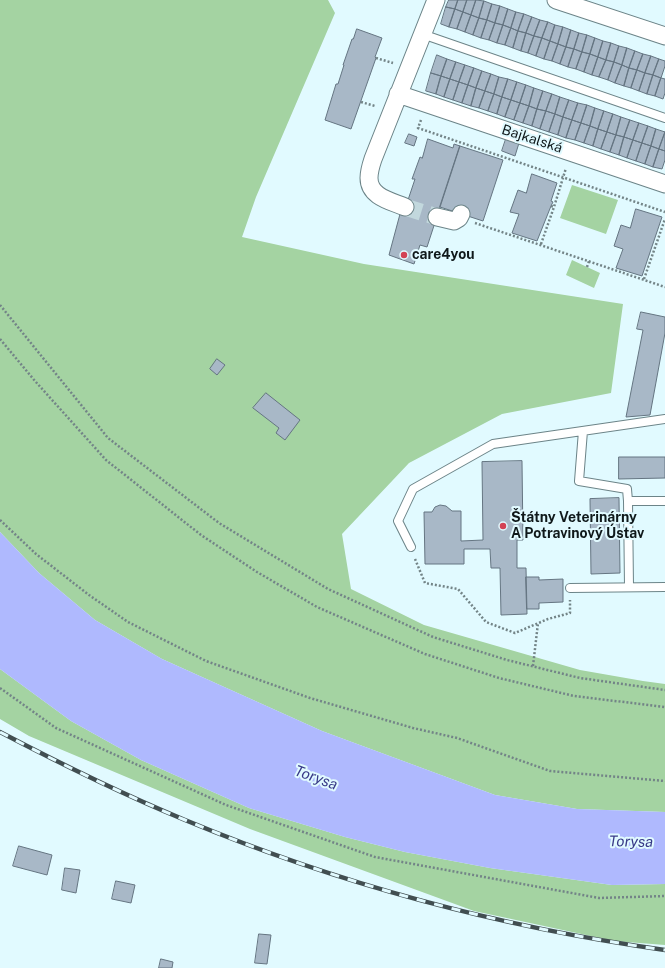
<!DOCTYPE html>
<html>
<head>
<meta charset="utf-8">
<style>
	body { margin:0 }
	canvas { display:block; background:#e1faff }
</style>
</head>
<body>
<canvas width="665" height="968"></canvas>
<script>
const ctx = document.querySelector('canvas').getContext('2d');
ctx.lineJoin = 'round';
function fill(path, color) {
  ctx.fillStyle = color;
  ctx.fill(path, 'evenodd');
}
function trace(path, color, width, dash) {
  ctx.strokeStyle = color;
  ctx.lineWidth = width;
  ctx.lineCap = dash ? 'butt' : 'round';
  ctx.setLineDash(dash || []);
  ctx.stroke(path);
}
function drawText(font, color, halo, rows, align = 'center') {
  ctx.font = font + ' "Public Sans",sans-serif';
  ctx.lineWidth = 4;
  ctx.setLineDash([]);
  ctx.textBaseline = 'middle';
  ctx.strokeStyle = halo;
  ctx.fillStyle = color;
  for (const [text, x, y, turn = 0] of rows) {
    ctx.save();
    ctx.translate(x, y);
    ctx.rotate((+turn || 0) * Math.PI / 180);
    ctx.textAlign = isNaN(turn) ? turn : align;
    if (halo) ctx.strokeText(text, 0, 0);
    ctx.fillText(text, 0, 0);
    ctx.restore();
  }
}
const green = new Path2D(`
	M0 0H328L335 13 256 197 242 237 364 264 623 304 611 393 502 414 409 463 342 534 351 589 424 625 580 670 643 681 665 684V812L577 809 495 795 322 731 162 659 95 620 39 573 0 532Z
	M572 185 618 200 606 234 560 218Z
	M572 260 600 273 594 288 566 275Z
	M0 669 71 721 141 760 249 808 345 837 405 852 490 868 612 885 665 884V945L614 941 474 911 250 829 29 736 0 719Z`);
const water = new Path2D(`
	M0 532 39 573 95 620 162 659 322 731 495 795 577 809 665 812V884L612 885 490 868 405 852 345 837 249 808 141 760 71 721 0 669Z`);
const building = new Path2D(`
	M449 0H458L455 9 446 7Z
	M458 0H467L463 12 455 9Z
	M467 0H476L471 15 463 12Z
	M476 0 484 1 479 18 471 15Z
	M484 1 492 4 487 20 479 18Z
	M492 4 500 6 495 23 487 20Z
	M500 6 508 9 503 25 495 23Z
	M446 7 455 9 449 27 441 24Z
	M455 9 463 12 457 29 449 27Z
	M508 9 516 12 511 28 503 25Z
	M463 12 471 15 465 32 457 29Z
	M516 12 524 14 518 31 511 28Z
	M524 14 532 17 526 33 518 31Z
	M471 15 479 18 473 35 465 32Z
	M532 17 540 20 534 36 526 33Z
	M479 18 487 20 481 38 473 35Z
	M487 20 495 23 489 40 481 38Z
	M540 20 548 22 542 38 534 36Z
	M548 22 555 25 550 41 542 38Z
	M495 23 503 25 497 43 489 40Z
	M503 25 511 28 505 45 497 43Z
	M555 25 563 27 558 44 550 41Z
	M563 27 571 30 566 47 558 44Z
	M511 28 518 31 513 48 505 45Z
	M357 29 382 38 375 57 376 58 351 129 325 120 336 84H338L344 65H343L352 39H353Z
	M571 30 579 33 574 49 566 47Z
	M518 31 526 33 521 51 513 48Z
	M526 33 534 36 528 53 521 51Z
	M579 33 587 35 582 52 574 49Z
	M587 35 595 38 590 54 582 52Z
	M534 36 542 38 536 56 528 53Z
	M542 38 550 41 544 59 536 56Z
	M595 38 603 41 598 57 590 54Z
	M550 41 558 44 552 61 544 59Z
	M603 41 611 43 606 60 598 57Z
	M611 43 619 46 614 62 606 60Z
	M558 44 566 47 560 64 552 61Z
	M619 46 627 48 622 65 614 62Z
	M566 47 574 49 568 67 560 64Z
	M627 48 635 51 629 68 622 65Z
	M574 49 582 52 576 69 568 67Z
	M635 51 643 54 637 70 629 68Z
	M582 52 590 54 584 72 576 69Z
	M590 54 598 57 592 75 584 72Z
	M643 54 651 56 645 73 637 70Z
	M437 55 447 59 441 76 431 73Z
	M651 56 659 59 653 75 645 73Z
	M598 57 606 60 599 77 592 75Z
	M447 59 456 62 450 79 441 76Z
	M659 59 665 61V66L661 78 653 75Z
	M606 60 614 62 608 80 599 77Z
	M456 62 465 65 459 82 450 79Z
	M614 62 622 65 615 83 608 80Z
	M465 65 474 68 468 85 459 82Z
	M622 65 629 68 624 86 615 83Z
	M474 68 482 71 476 88 468 85Z
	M629 68 637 70 631 88 624 86Z
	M637 70 645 73 639 91 631 88Z
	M482 71 491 74 485 91 476 88Z
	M431 73 441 76 436 94 426 91Z
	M645 73 653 75 647 94 639 91Z
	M491 74 499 77 494 94 485 91Z
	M653 75 661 78 655 96 647 94Z
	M441 76 450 79 444 97 436 94Z
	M499 77 508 79 502 97 494 94Z
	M661 78 665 79V93L663 99 655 96Z
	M450 79 459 82 453 100 444 97Z
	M508 79 517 82 511 100 502 97Z
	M459 82 468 85 462 103 453 100Z
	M517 82 526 85 520 103 511 100Z
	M468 85 476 88 471 106 462 103Z
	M526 85 534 88 529 106 520 103Z
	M476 88 485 91 479 108 471 106Z
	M534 88 543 91 537 109 529 106Z
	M485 91 494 94 488 111 479 108Z
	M543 91 552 94 546 111 537 109Z
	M494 94 502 97 497 114 488 111Z
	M552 94 560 97 555 114 546 111Z
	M502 97 511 100 505 117 497 114Z
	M560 97 569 100 563 117 555 114Z
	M511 100 520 103 514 120 505 117Z
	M569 100 578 103 572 120 563 117Z
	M520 103 529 106 523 123 514 120Z
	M578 103 587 105 581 123 572 120Z
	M587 105 595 108 590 126 581 123Z
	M529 106 537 109 532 126 523 123Z
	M595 108 604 111 598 129 590 126Z
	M537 109 546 111 540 129 532 126Z
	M546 111 555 114 549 132 540 129Z
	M604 111 613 114 607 132 598 129Z
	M555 114 563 117 558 135 549 132Z
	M613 114 621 117 616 135 607 132Z
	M563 117 572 120 566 138 558 135Z
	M621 117 630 120 624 137 616 135Z
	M572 120 581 123 575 140 566 138Z
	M630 120 639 123 633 140 624 137Z
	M581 123 590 126 584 143 575 140Z
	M639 123 648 126 642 143 633 140Z
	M590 126 598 129 593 146 584 143Z
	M648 126 656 129 651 146 642 143Z
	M598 129 607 132 601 149 593 146Z
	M656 129 665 132 659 149 651 146Z
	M607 132 616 135 610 152 601 149Z
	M665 132V151L659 149Z
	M409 134 417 137 414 146 405 143Z
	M616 135 624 137 619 155 610 152Z
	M624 137 633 140 627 158 619 155Z
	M428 139 453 148 454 144 460 146 427 247 420 245 414 264 389 255 400 214 403 215 415 179H412L420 157 422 158Z
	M506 139 519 143 515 156 502 151Z
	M633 140 642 143 636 161 627 158Z
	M642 143 651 146 645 164 636 161Z
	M460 146 503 160 483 221 440 207Z
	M651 146 659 149 653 167 645 164Z
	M659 149 665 151V160L662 169 653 167Z
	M532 174 557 183 551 201 553 202 551 206 537 241 512 233 519 214 510 212 518 190 526 193Z
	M636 209 662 217 642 276 616 268 623 249 614 246 621 225 630 228Z
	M641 312 665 317V333L650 415 626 417 643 330 637 329Z
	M217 359 225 365 217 375 210 369Z
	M266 393 300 420 285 440 276 433 279 428 253 408Z
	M619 457H665V478L619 479Z
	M522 461 523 540H517V568H526L527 614 501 615 500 568H491L490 549H464V564H425L424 512H432L435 507 440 505 446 506 452 511H461V541L483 540 482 462Z
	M619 498 620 573 591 574 590 499Z
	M526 577H539V580L563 579V602L539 603V609H527Z
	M19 846 52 855 47 875 13 866Z
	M65 868 80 870 76 893 62 890Z
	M116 881 135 885 131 903 112 899Z
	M259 934 271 935 267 964 255 963Z
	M161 959 173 962 172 968H159Z`);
const streetTunnel = new Path2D(`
	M405 207 437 217`);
const path = new Path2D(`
	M376 58 393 63
	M361 102 375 106
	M421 120 418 128 665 212
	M551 206 554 207 566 168
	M475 223 665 287
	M541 244 554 207
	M587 267 589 261
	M644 279 665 219
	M0 305 108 438 219 523 328 589 433 637 507 660 580 678 665 690
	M0 339 35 381 106 460 201 535 257 572 317 607 425 654 499 678 574 696 665 707
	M0 520 36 554 89 595 128 622 206 661 310 698 413 728 457 738 550 771 665 781
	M415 559 425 583 458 589 486 622 515 633 548 619 570 613V600
	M533 666 538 623
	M0 688 56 728 226 805 375 857 599 898 665 896`);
const lane = new Path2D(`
	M422 34 665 118
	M583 431 579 481 627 489 628 501
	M411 547 398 521 413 489 493 444 665 419
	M629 587 628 501H665
	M570 588 665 587`);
const street = new Path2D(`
	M556 0 665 36
	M398 94 665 184
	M405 207C391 201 369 197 369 178 369 172 371 165 373 159L436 0
	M437 217 454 221 459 218 461 214`);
const rail = new Path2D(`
	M0 732C61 764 122 794 185 820 339 884 500 927 665 950`);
const markers = [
	[404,255,4,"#d34254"],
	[503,526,4,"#d34254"]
];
const streetNames = [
	["Bajkalská",532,139,18]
];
const poiNames = [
	["care4you",412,255],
	["Štátny Veterinárny",511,518],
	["A Potravinový Ústav",511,534]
];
const waterNames = [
	["Torysa",316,778,20],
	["Torysa",631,842,1]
];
fill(green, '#a4d3a2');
fill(water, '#afb9fe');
fill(building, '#a8b8c7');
trace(building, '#657582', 1);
trace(streetTunnel, '#c2d8dd', 17, [17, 8]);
trace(lane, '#6c8488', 10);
trace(street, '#6c8488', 19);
trace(path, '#738487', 2.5, [2, 2]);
trace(lane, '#fff', 8);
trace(street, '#fff', 17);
trace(rail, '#414e51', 4.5);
trace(rail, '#e1faff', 3, [9]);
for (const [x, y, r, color] of markers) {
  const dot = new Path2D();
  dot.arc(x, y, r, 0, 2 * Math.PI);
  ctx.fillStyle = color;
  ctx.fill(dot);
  trace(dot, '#e1faff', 1.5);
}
drawText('14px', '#0f181a', '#e1faff', streetNames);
drawText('bold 14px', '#0f181a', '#e1faff', poiNames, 'left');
drawText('italic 15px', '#383a88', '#e1faff', waterNames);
</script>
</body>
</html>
